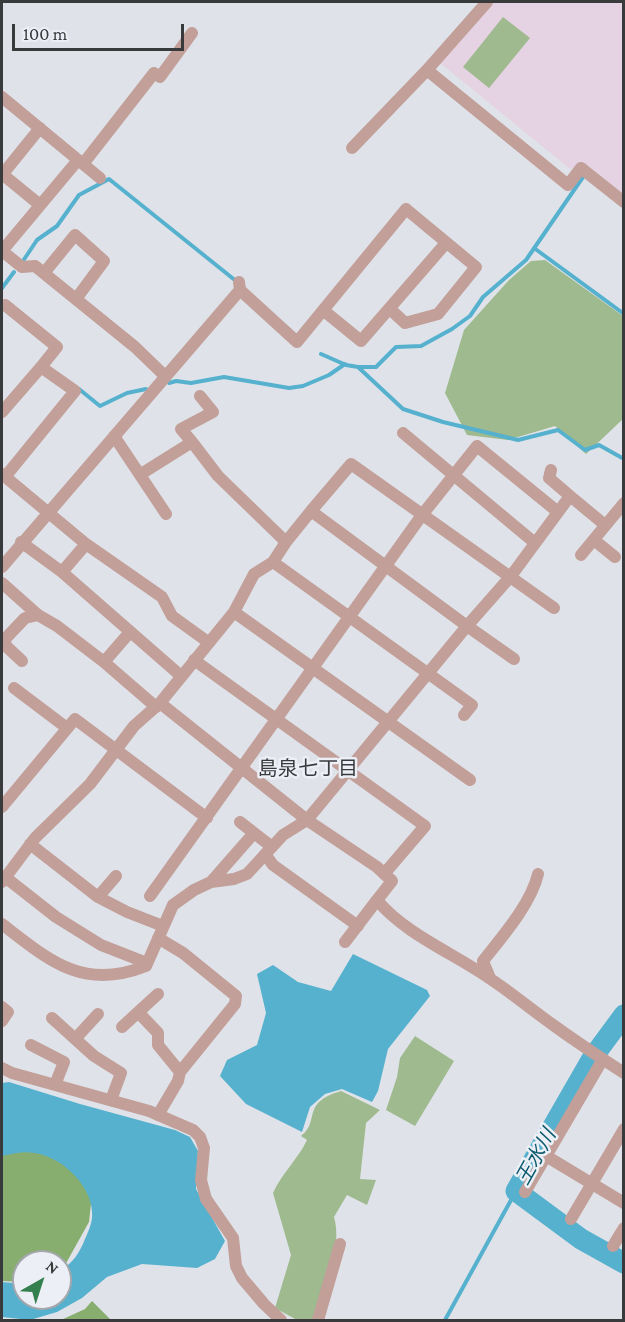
<!DOCTYPE html>
<html>
<head>
<meta charset="utf-8">
<style>
	body { margin:0 }
	#map { position:relative; width:625px; height:1322px; overflow:hidden; background:#dfe3e9; font-family:"Crimson Pro",serif }
	canvas { display:block }
	.frame { position:absolute; inset:0; border:3px solid #383a3c; pointer-events:none }
	.north { position:absolute; left:12px; top:1250px; width:60px; height:60px; box-sizing:border-box; background:#ecf0f6; border:2px solid #a4a7ac; border-radius:50%; rotate:39deg; font-size:16px; font-weight:700; line-height:24px; text-align:center; color:#383a3c }
	.north::after { content:''; display:block; margin:auto; width:21px; height:27px; background:#337f4d; clip-path:polygon(50% 0,100% 100%,50% 72%,0 100%) }
	.scale { position:absolute; left:12px; top:24px; width:172px; height:27px; box-sizing:border-box; border:3px solid #383a3c; border-top:0; padding-left:8px; font-size:18px; line-height:21px; white-space:nowrap; color:#383a3c; -webkit-text-stroke:4px #ecf0f6; paint-order:stroke }
</style>
</head>
<body>
<div id="map">
<canvas width="625" height="1322"></canvas>
<div class="frame"></div>
<div class="north">N</div>
<div class="scale">100 m</div>
</div>
<script>
const ctx = document.querySelector('canvas').getContext('2d');
ctx.lineJoin = 'round';
function fill(path, color) {
  ctx.fillStyle = color;
  ctx.fill(path, 'evenodd');
}
function trace(path, color, width, dash) {
  ctx.strokeStyle = color;
  ctx.lineWidth = width;
  ctx.lineCap = dash ? 'butt' : 'round';
  ctx.setLineDash(dash || []);
  ctx.stroke(path);
}
function drawText(font, color, halo, rows, align = 'center') {
  ctx.font = font + ' "Crimson Pro","Noto Sans JP",serif';
  ctx.lineWidth = 5;
  ctx.setLineDash([]);
  ctx.textBaseline = 'middle';
  ctx.strokeStyle = halo;
  ctx.fillStyle = color;
  for (const [text, x, y, turn = 0] of rows) {
    ctx.save();
    ctx.translate(x, y);
    ctx.rotate((+turn || 0) * Math.PI / 180);
    ctx.textAlign = isNaN(turn) ? turn : align;
    if (halo) ctx.strokeText(text, 0, 0);
    ctx.fillText(text, 0, 0);
    ctx.restore();
  }
}
const education = new Path2D(`
	M486 2H623V194L589 166 570 169 439 62Z`);
const green = new Path2D(`
	M503 17 530 38 489 88 463 67Z
	M545 260 623 316V419L586 454 555 426 508 440 467 435 445 393 464 330 509 280 531 261Z
	M415 1036 454 1061 415 1126 386 1110 397 1077 400 1058Z
	M341 1091 380 1110 366 1123 360 1179 376 1180 367 1205 347 1195 334 1217C343 1249 324 1289 314 1320H297L275 1308 291 1255 273 1193C282 1173 298 1159 307 1140L301 1136C321 1121 300 1103 341 1091Z`);
const forest = new Path2D(`
	M2 1150 60 1154 92 1194 89 1222 65 1265 60 1268V1262H24V1282L2 1281Z
	M92 1301 111 1320H61L85 1309Z`);
const water = new Path2D(`
	M353 954 427 990 430 996 388 1049 378 1091 372 1102 342 1089 325 1094 310 1107 302 1132 246 1104 220 1076 227 1060 257 1045 266 1013 257 974 273 965 298 982 331 991Z
	M9 1082 80 1104 175 1130 190 1137 198 1151 196 1189 225 1241 215 1259 197 1268 142 1264 107 1277 82 1298 57 1312 30 1320 2 1317V1282L24 1284V1298H60V1271C73 1263 80 1252 85 1239 89 1230 93 1221 92 1212 91 1184 60 1156 34 1153 24 1151 12 1154 2 1156V1083Z`);
const stream = new Path2D(`
	M534 248 624 314
	M23 261 37 240 57 226 79 195 109 179 236 281
	M2 288 14 272
	M321 354 346 365 358 367 403 409 443 422 518 440 558 430 585 450 599 445 624 459
	M359 367H376L396 347 421 346 452 329 470 316 483 297 526 260 583 177
	M169 383 176 381 191 383 224 377 289 388 303 386 329 375 345 364
	M79 389 100 406 127 393 146 389
	M445 1320 516 1191`);
const river = new Path2D(`
	M624 1015 593 1057 516 1191 581 1239 624 1263`);
const minor = new Path2D(`
	M427 70 568 185 581 168 624 202
	M2 97 100 178
	M352 148 427 70 487 2
	M78 160 2 251 22 267 35 266 135 347 165 376
	M83 164 154 73 160 77 192 33
	M2 174 40 205
	M2 175 40 128
	M44 273 75 235 104 261 76 299
	M239 282 240 290 297 342 406 209 476 267 438 314 405 323 390 309
	M5 305 57 347 41 367
	M323 310 361 341 446 243
	M2 412 41 367 75 391 5 477
	M403 433 535 543
	M114 436 166 514
	M192 442 181 429 213 412 200 396
	M2 474 86 544 162 597 172 616 208 642
	M141 474 192 442 218 476 286 542
	M570 496 605 525
	M311 511 351 464 554 608
	M594 540 615 557
	M21 542 62 572 181 676
	M581 555 624 503
	M273 562 472 705 464 715
	M2 567 240 290
	M62 572 86 544
	M2 583 38 615 57 626 104 662 156 707
	M234 612 470 780
	M2 638 4 640 25 618 38 615
	M4 640 7 647 22 661
	M514 659 467 626 511 576 570 496 549 478 551 470
	M194 660 425 826 384 874
	M104 662 130 632
	M14 688 67 728
	M160 703 307 820 377 867 392 881 377 900C405 934 453 953 489 978 512 993 533 1011 556 1027 578 1043 601 1058 624 1073
	M2 807 75 719 207 818
	M240 822 272 847
	M30 844 98 897 127 912 163 926
	M265 854 273 865 358 926
	M5 877 56 917 101 945 147 963
	M2 882 35 838 90 784 134 726 160 703 234 612 254 574 273 562 286 542 311 511 467 626 307 820 283 835 247 874 234 879 211 882 194 890 173 905 146 966C83 991 50 961 2 924
	M211 882 254 833
	M150 896 422 515 477 446 558 512
	M98 897 116 876
	M345 942 377 900
	M490 978 483 961C502 937 531 904 538 874
	M2 1007 8 1012 2 1021
	M138 1012 158 1033V1045L180 1072
	M52 1018 94 1056 121 1073 111 1100
	M122 1027 158 994
	M75 1039 98 1014
	M31 1045 64 1062 55 1085
	M2 1068 12 1073 149 1111 193 1130 200 1137 204 1148 201 1180 206 1199 233 1238 236 1266 242 1278 264 1304 281 1320
	M158 1115 178 1081 180 1072 235 1004 236 996 183 953 158 938
	M546 1156 624 1203
	M525 1192 603 1059
	M571 1219 624 1129
	M613 1246 624 1228
	M318 1320 340 1244`);
const neighbourhoodNames = [
	["島泉七丁目",308,769]
];
const waterNames = [
	["王水川",536,1157,-61]
];
fill(education, '#e5d2e2');
fill(green, '#9eba8e');
fill(forest, '#87ad6f');
fill(water, '#56b1ce');
trace(stream, '#56b1ce', 4);
trace(river, '#56b1ce', 21);
trace(minor, '#c29f99', 12);
drawText('20px', '#383a3c', '#ecf0f6', neighbourhoodNames);
drawText('italic 20px', '#0d5a6e', '#ecf0f6', waterNames);
</script>
</body>
</html>
